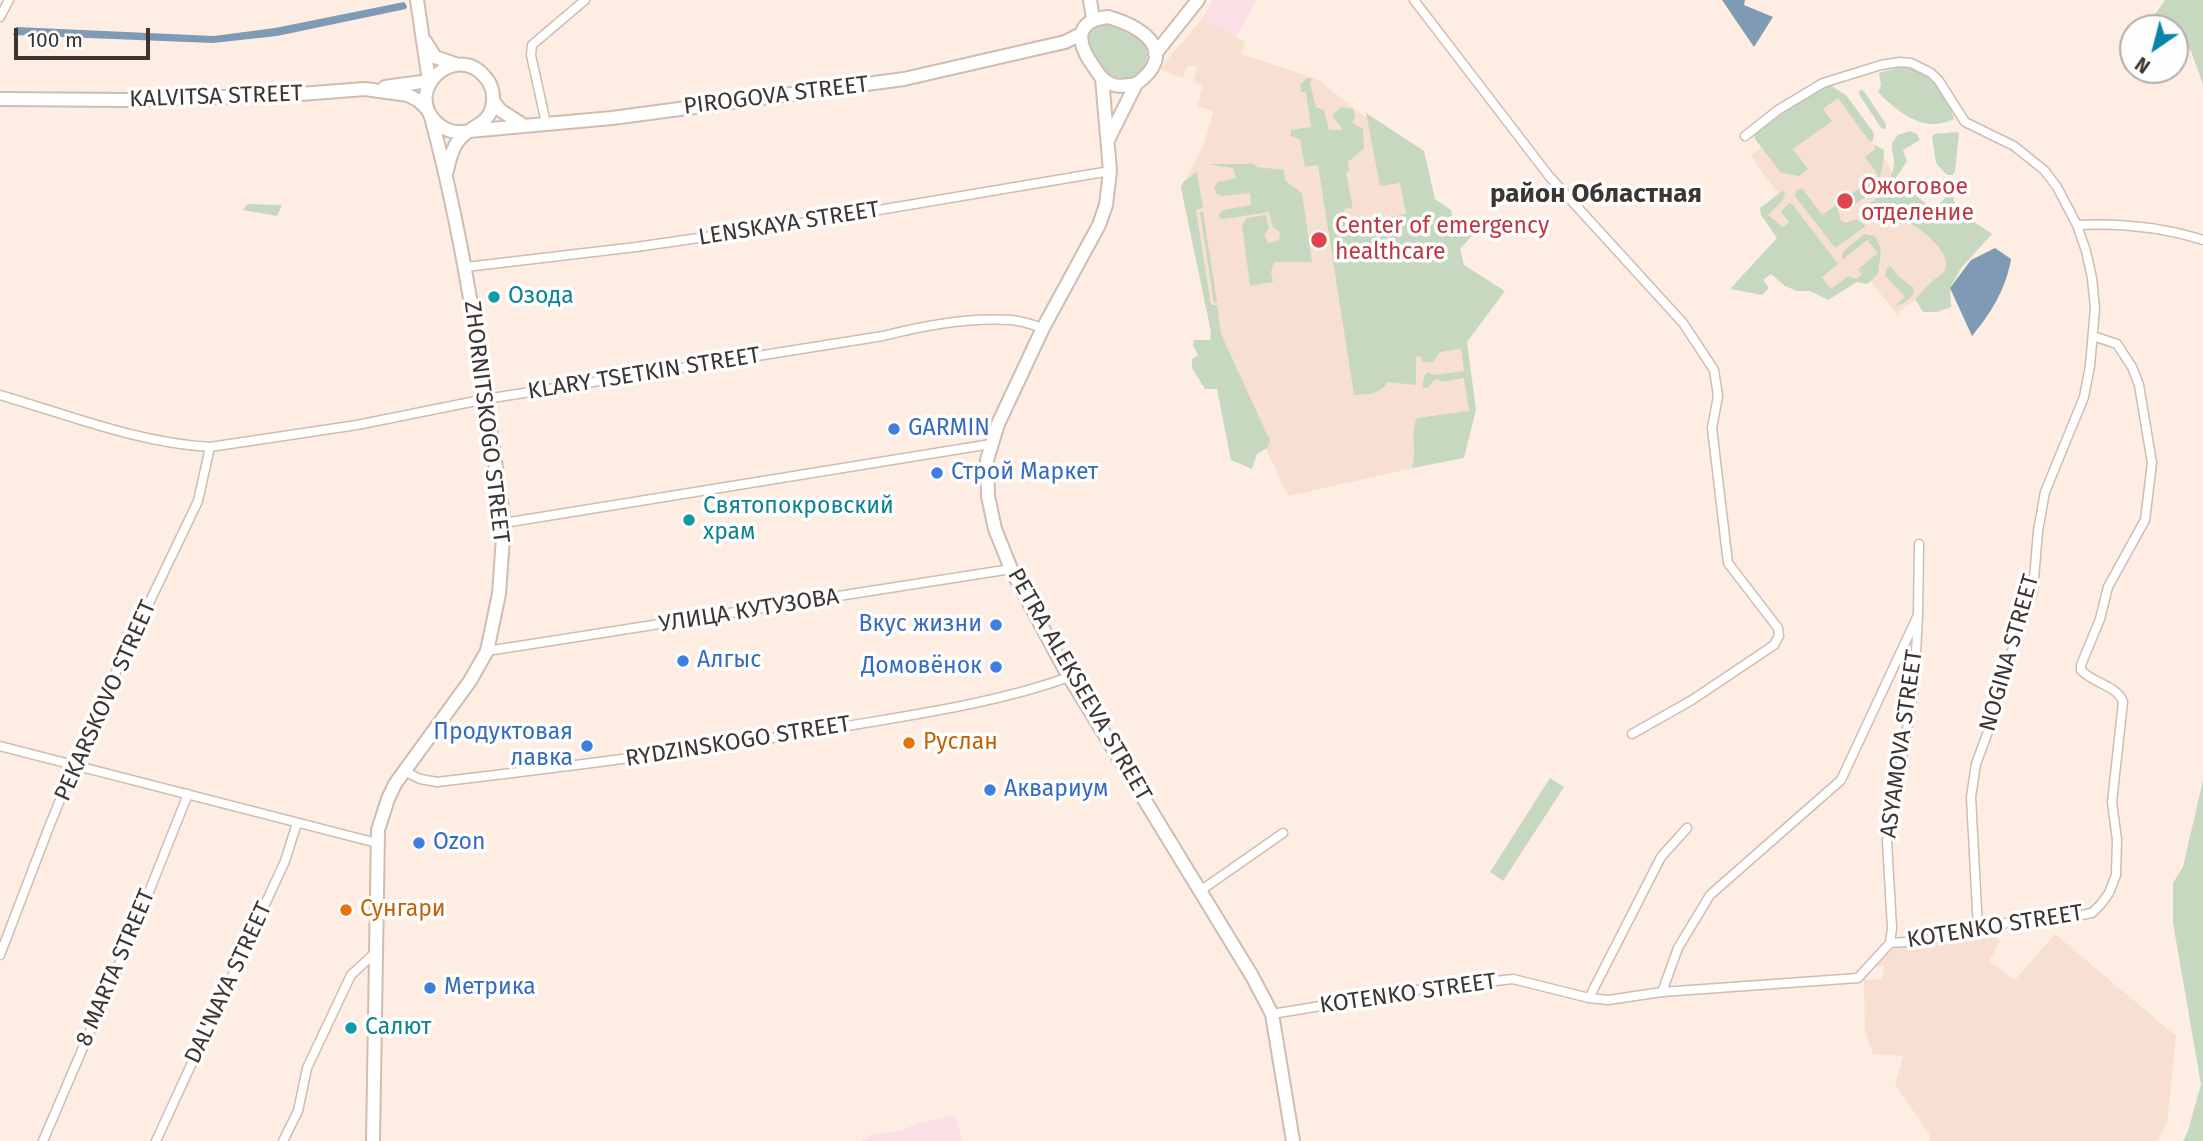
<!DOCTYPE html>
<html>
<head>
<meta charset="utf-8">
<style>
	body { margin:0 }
	#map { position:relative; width:2203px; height:1141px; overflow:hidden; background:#feede3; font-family:"Fira Sans",sans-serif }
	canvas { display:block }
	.north { position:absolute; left:2119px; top:14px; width:70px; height:70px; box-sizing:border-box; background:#fefefe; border:2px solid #b0aeac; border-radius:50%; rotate:215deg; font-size:19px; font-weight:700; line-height:28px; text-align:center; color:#3c3531 }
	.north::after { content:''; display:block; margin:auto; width:24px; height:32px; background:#0985a9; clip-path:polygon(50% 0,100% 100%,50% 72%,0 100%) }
	.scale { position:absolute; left:14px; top:28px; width:136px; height:32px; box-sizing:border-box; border:4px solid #3c3531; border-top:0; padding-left:9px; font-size:21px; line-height:24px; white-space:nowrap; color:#3c3531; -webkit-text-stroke:5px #fefefe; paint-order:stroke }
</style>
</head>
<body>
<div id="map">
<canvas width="2203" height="1141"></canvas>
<div class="north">N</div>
<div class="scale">100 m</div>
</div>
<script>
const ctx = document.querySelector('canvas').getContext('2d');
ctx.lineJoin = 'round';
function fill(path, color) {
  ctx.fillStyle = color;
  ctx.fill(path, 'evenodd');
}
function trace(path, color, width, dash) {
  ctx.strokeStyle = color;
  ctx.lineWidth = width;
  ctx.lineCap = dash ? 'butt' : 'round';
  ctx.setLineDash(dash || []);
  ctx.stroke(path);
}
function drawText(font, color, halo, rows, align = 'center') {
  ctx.font = font + ' "Fira Sans",sans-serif';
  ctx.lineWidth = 7;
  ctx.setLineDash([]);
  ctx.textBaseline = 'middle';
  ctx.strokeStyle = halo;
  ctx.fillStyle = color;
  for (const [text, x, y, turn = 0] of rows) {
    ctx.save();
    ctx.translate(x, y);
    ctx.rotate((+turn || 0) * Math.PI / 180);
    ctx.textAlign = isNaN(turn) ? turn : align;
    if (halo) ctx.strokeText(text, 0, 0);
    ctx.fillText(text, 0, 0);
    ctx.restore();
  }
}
const commercial = new Path2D(`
	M1213 0H1257L1236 37 1202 19Z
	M955 1115 962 1141H862L870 1135 904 1130 915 1124Z`);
const built = new Path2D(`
	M1202 19 1245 42 1241 54 1317 79 1387 134 1421 152 1474 410 1462 457 1288 496 1212 332 1182 187 1204 144 1214 109 1212 111 1197 106 1203 86 1193 82 1197 67 1188 65 1183 78 1161 70 1167 60Z
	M1832 86 1895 174 1892 179 1950 262 1949 272 1897 314 1871 282 1857 280 1827 299 1763 208 1779 195 1751 156Z
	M1992 930 2000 942 1989 961 2015 980 2055 934 2176 1036 2167 1123 2157 1141H1930L1929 1133 1895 1085 1903 1056 1873 1054 1865 1031 1864 980 1882 979 1885 965 1874 967 1893 949Z`);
const green = new Path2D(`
	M2165 0H2203V84L2191 51 2175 35V28H2168L2155 14Z
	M1107 24C1118 28 1134 30 1142 40 1153 54 1145 76 1127 78 1122 78 1116 78 1111 75 1095 66 1071 26 1107 24Z
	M1904 66C1930 70 1948 94 1954 119 1924 134 1899 113 1878 92L1881 86 1879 73Z
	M1307 78 1312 79 1310 84 1316 107 1324 110 1329 130H1343L1332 115 1342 107 1353 109 1355 117 1352 123 1363 129 1364 148 1348 162 1349 170 1346 173 1353 209 1347 208 1342 213 1344 218 1352 222 1378 217 1382 221 1385 218 1406 214 1400 183 1380 186 1366 113 1424 151 1435 199 1451 210 1453 222 1473 235 1460 249 1464 265 1505 291 1467 342 1476 410 1464 458 1412 468C1417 452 1410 433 1417 418L1469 411 1464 378 1442 382 1437 379 1433 381 1428 388H1422L1424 376 1428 372 1433 375 1464 371 1461 349 1440 352 1433 362H1422L1421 356 1416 357V385L1387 382C1380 395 1367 394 1354 395L1318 165 1305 167 1300 140 1291 136V130L1311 127 1306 92H1301L1300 85Z
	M1830 85 1846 95 1874 133 1873 140 1870 142 1838 98 1823 109 1832 121 1793 149 1808 169 1799 176 1781 173 1755 139 1754 134 1806 97Z
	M1860 90 1864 91 1886 124V129L1881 128 1859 94Z
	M1910 131 1917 134 1920 140 1903 150 1907 161 1895 179 1934 210 1952 190C1954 218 1972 218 1992 234L1961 268 1950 288 1951 307 1937 312H1923L1915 299C1923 292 1927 285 1935 279 1938 276 1942 275 1944 272 1956 252 1915 225 1901 218 1886 225 1880 225 1869 213L1870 203C1883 195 1895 176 1894 160 1893 153 1891 149 1892 143L1898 135Z
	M1958 132 1959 134 1955 171 1953 175H1947L1936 163 1932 137 1934 134Z
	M1875 145 1884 150C1882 184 1876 192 1846 210L1842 208 1838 210 1841 221 1846 223 1856 219 1866 226 1835 248 1795 196 1796 191 1802 188 1822 215 1878 175 1865 157 1875 149 1874 146Z
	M1208 164H1254L1257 167 1284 170 1285 181 1302 193 1312 262H1274L1271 272 1273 282 1250 286 1242 225 1247 218 1266 215 1269 228 1264 235 1268 243 1279 240 1280 232 1273 228 1269 212 1223 219 1219 218V214L1223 210 1251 205 1250 193 1223 196 1217 194 1214 188 1218 182 1236 178 1233 168Z
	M1197 172 1203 208 1196 210 1211 305H1217L1221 334 1270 441 1267 448 1257 454 1252 469 1231 460 1217 389H1205L1192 368V359L1198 355 1193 345 1194 340H1210L1211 332 1181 188 1183 182Z
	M1782 191 1785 192 1783 200 1768 215 1783 227 1789 222 1781 212 1789 203 1793 205 1838 264 1822 277 1831 289 1848 276 1856 279 1862 275 1858 269 1878 253 1867 240 1842 260 1843 252 1864 234 1875 236 1881 249 1878 274 1867 284 1857 282 1828 300 1810 291H1797L1785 286 1771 274 1763 280 1769 288 1762 295 1730 289 1777 238 1761 215 1760 208Z
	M247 204 282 205 277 216 243 210Z
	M1200 212H1203L1217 302 1214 303Z
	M1891 266 1898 276 1914 288 1913 295 1904 303 1895 306 1905 297 1885 275 1887 268Z
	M1550 778 1564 787 1503 881 1490 872Z
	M2203 780V1141H2183L2188 1131 2201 1084 2173 923V883L2183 867Z`);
const water = new Path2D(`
	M1722 0H1745L1744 5 1773 17 1754 47Z
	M404 2 407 6 406 9 277 36 213 43 13 35 16 27 214 36 275 28Z
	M1995 248 2011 259C2006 289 1991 313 1972 336L1950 288 1971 260Z`);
const street = new Path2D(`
	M1414 0 1549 176 1683 323 1714 370 1718 396 1712 428 1728 563 1778 628 1779 636 1774 645 1692 700 1632 734
	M0 17 9 0
	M546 123 531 55 532 45 585 0
	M1745 136 1778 110 1823 83 1881 65 1900 62 1911 63 1931 73 1939 81 1965 122 2014 146 2044 170 2057 187 2077 225 2086 251 2092 278 2095 308 2090 366 2084 397 2045 492 2038 531 2033 591 2006 668 1994 715 1976 764 1971 797 1978 929
	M2077 225C2120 223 2162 227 2203 240
	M466 267 636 247 796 224 1110 171
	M0 395C69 415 138 443 210 447L357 425 486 399 883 336C925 325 969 317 1012 320 1022 321 1033 325 1043 328
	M504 523 991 444
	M487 651 1011 569
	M0 746 377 843
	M404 771 420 779 437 782C573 766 707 749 842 727 917 714 997 703 1069 677
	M1200 891 1283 833
	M1890 943 1892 928 1887 841 1914 690 1918 615 1919 544
	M0 955 49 827 92 722 198 501 210 447
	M1662 992 1678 948 1710 895 1841 780 1918 615
	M1589 998 1661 857 1687 828
	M1272 1014 1424 989 1513 979 1589 998 1608 1000 1662 992 1858 978 1890 943 1921 941 2021 920 2065 918 2092 913 2101 904 2109 893 2116 875 2117 840 2112 802 2123 702C2117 685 2092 683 2081 670V665L2100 619 2108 587 2145 520 2152 463 2139 385 2132 367 2117 344 2093 336
	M43 1141 139 917 188 794
	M156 1141 285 861 297 823
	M283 1141 298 1111 307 1068 351 975 376 952`);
const secondary = new Path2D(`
	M417 0 429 81
	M1090 0 1093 18
	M1108 17C1143 27 1180 52 1136 84 1129 85 1121 87 1114 85 1104 82 1099 75 1094 67 1077 44 1073 21 1108 17Z
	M425 41 435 57 455 64
	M1155 54 1198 0
	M1102 78 1110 171 1106 205 1099 225 1043 328 998 424 987 460 988 496 995 529 1011 569 1064 668 1252 976 1272 1014 1293 1141
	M385 87 429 81
	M0 99 128 100 287 95 365 89 408 95 419 101 427 109
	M493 101 500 110 523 125
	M1108 140 1136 84
	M447 171C449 161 452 149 458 141 470 124 490 127 493 102 494 93 491 83 485 77 457 42 404 88 435 121 444 131 457 134 469 131L612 118 904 79 1065 42 1081 34
	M373 1141 378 830 388 799 395 784 470 681 487 651 499 594 504 523C484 387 467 250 431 117`);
const markers = [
	[1845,201,9,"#e0444e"],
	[1319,240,9,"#e0444e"],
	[494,297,7,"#0f9aa8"],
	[894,429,7,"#3f7fe0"],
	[937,473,7,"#3f7fe0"],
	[689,520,7,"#0f9aa8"],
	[996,625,7,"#3f7fe0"],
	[683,661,7,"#3f7fe0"],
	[996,667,7,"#3f7fe0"],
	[909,743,7,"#e8710a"],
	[587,746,7,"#3f7fe0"],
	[990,790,7,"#3f7fe0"],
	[419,843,7,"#3f7fe0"],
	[346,910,7,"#e8710a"],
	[430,988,7,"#3f7fe0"],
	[351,1028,7,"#0f9aa8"]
];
const streetNames = [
	["PIROGOVA STREET",776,96,-7],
	["KALVITSA STREET",216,97,-2],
	["LENSKAYA STREET",789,224,-9],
	["KLARY TSETKIN STREET",644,374,-9],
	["ZHORNITSKOGO STREET",486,422,83],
	["УЛИЦА КУТУЗОВА",749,611,-9],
	["NOGINA STREET",2010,653,-74],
	["PETRA ALEKSEEVA STREET",1079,685,60],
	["PEKARSKOVO STREET",106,701,-66],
	["RYDZINSKOGO STREET",738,742,-9],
	["ASYAMOVA STREET",1902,744,-82],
	["KOTENKO STREET",1995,927,-9],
	["8 MARTA STREET",116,968,-67],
	["DAL'NAYA STREET",229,983,-65],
	["KOTENKO STREET",1408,994,-8]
];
const healthNames = [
	["Ожоговое",1861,188],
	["отделение",1861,214],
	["Center of emergency",1335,227],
	["healthcare",1335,253]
];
const cultureNames = [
	["Озода",508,297],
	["Святопокровский",703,507],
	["храм",703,533],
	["Салют",365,1028]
];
const shopNames = [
	["GARMIN",908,429],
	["Строй Маркет",951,473],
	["Вкус жизни",982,625,"right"],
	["Алгыс",697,661],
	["Домовёнок",982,667,"right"],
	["Продуктовая",573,733,"right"],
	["лавка",573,759,"right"],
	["Аквариум",1004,790],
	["Ozon",433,843],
	["Метрика",444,988]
];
const foodNames = [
	["Руслан",923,743],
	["Сунгари",360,910]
];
const quarterNames = [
	["район Областная",1596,195]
];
fill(commercial, '#fadfe4');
fill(built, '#f7e0d2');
fill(green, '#c7d8c0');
fill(water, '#7e9ab5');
trace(street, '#cdbdb3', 11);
trace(secondary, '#cdbdb3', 16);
trace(street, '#fff', 8);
trace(secondary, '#fff', 12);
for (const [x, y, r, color] of markers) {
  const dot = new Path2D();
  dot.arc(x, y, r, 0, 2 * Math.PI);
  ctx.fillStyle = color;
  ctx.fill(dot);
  trace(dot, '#fefefe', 2.5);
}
drawText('23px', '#3c3531', '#fefefe', streetNames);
drawText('23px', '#be3a42', '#fefefe', healthNames, 'left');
drawText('23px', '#0d838f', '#fefefe', cultureNames, 'left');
drawText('23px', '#366cbe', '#fefefe', shopNames, 'left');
drawText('23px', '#c56008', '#fefefe', foodNames, 'left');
drawText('bold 26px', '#3c3531', '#fefefe', quarterNames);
</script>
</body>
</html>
